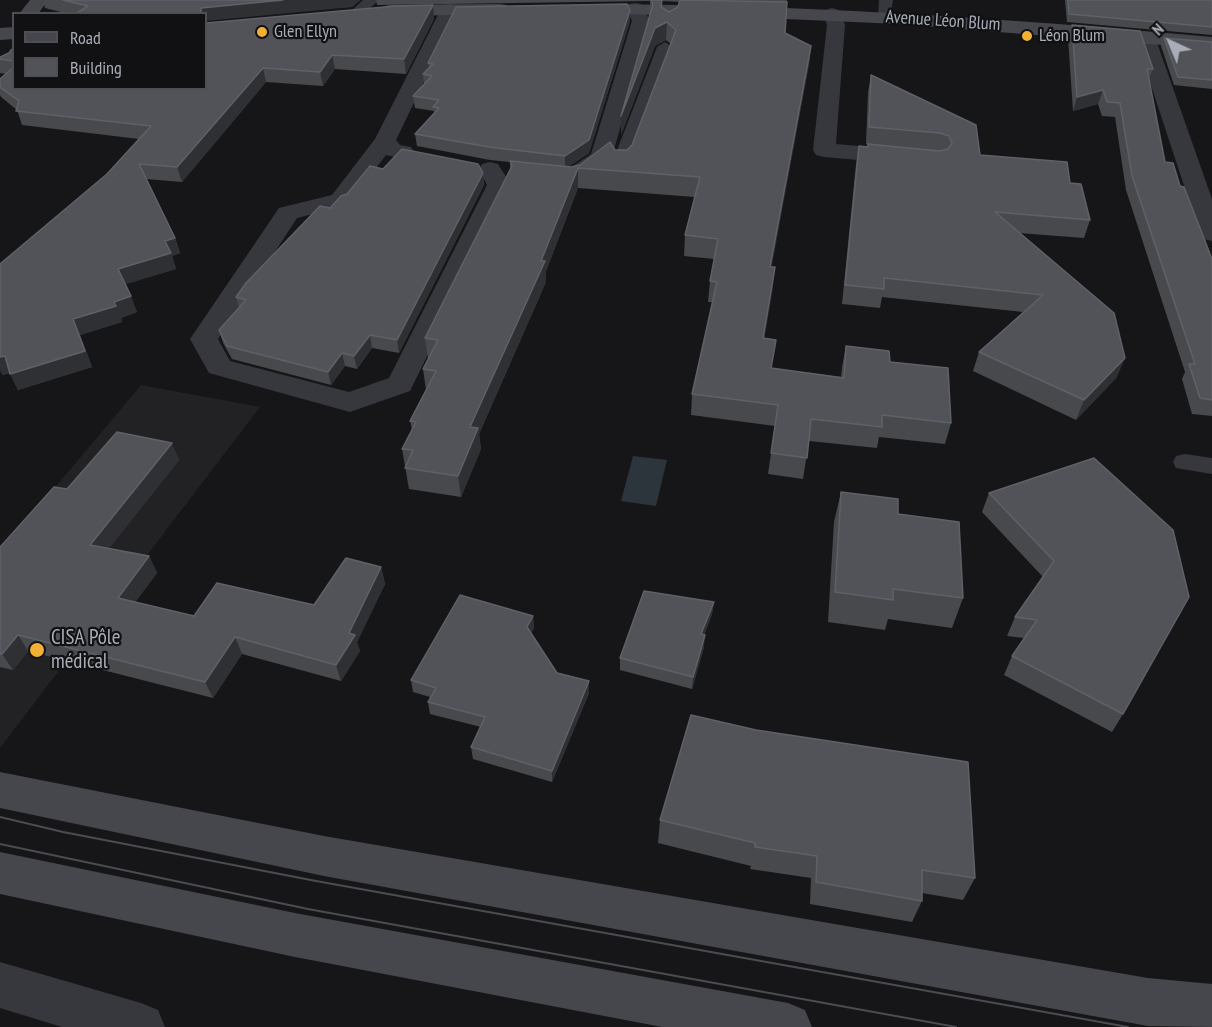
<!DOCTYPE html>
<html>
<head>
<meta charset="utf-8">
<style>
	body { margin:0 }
	#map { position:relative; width:1212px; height:1027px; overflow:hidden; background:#161618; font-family:"PT Sans Narrow",sans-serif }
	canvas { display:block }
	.legend { position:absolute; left:12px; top:12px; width:195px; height:78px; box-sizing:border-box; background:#111113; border:2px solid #4d4f55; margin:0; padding:8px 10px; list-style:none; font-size:18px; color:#a8adb8 }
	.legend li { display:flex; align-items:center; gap:12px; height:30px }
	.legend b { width:30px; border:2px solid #4d4f55 }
	.north { position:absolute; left:1140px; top:12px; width:60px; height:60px; -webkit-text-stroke:4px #111113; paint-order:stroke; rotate:316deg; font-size:16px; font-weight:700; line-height:24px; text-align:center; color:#a8adb8 }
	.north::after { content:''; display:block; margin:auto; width:21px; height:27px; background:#a8adb8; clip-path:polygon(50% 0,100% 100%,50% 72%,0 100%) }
</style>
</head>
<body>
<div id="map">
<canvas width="1212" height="1027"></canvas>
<ul class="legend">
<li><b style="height:8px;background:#45474d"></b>Road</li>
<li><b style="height:16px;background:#525359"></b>Building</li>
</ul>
<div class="north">N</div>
</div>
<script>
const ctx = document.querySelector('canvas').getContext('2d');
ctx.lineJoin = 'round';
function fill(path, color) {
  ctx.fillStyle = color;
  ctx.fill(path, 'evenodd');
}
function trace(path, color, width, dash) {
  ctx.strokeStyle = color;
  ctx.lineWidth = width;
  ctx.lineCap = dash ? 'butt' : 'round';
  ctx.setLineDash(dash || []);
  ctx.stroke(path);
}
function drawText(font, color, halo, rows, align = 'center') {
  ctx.font = font + ' "PT Sans Narrow",sans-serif';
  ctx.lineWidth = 4.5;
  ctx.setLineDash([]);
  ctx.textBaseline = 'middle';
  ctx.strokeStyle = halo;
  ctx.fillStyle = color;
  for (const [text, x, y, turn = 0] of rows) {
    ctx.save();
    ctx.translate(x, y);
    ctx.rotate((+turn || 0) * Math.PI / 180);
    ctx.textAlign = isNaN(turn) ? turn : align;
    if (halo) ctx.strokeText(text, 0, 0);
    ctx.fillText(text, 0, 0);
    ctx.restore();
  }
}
const built = new Path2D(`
	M141 385 260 407 0 748V553Z`);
const water = new Path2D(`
	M633 456 667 460 656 506 621 501Z`);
const lane = new Path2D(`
	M363 0H379L361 16H351L349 13Z
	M879 0H893L890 20 885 21 878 17Z
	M665 42 673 47 630 163 627 167H615L612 163 657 47Z
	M1185 454 1212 458V474L1176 468 1173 462 1176 456Z`);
const street = new Path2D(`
	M635 3 641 4 650 21 612 157 580 182 572 184 564 182 560 177 564 172 591 154 632 21 626 8 629 4Z
	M450 4 456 5 459 9 396 140 400 145 411 147 414 152 411 157 403 159 386 155 348 205 297 218 218 339 230 361 349 392 389 378 487 185 479 169 482 164 490 162 498 164 511 185 410 391 350 412 209 373 190 339 279 208 332 195 375 139 441 9 444 5Z
	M832 8 839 10 845 25 836 144 904 150 912 152 915 157 912 162 904 164 824 157 816 155 813 150 827 25 823 14 825 10Z
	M1145 31 1152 33 1155 37 1212 199V241L1203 239 1200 234 1135 37 1138 33Z
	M0 962 141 1003 158 1010 165 1027H62L0 1008Z`);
const secondary = new Path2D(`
	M30 0H48L38 14H19Z
	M500 4 506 5 509 9 506 13 389 17 382 15 380 11 382 7 389 5Z
	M584 4C794 4 1003 18 1212 37V49L898 24 741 17 578 13 575 9 578 5Z
	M14 27V39L0 40V28Z
	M0 772 324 836 1148 978 1212 984V1027L1148 1026 324 876 0 808Z
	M0 852 295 913 788 1003 805 1010 812 1027H662L295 957 0 894Z`);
const tram = new Path2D(`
	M0 817 63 832 316 881 1128 1027
	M0 844 308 909 956 1027`);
const wall = new Path2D(`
	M43 0H360L352 7 206 14H68L45 8Z
	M376 0H787L785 33 811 46 809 64 771 267H775L764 339 772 368 841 377 842 367 846 346 890 362 951 423 945 444 879 437 877 448 809 441 803 479 768 474 775 426 691 415 692 394 712 302H708L710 281 714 259 684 256 685 235 695 197 578 188 546 271V282L479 434 481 449 461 497 409 489 402 449 412 430 410 421 426 390 423 369 428 359 425 338 510 169V162L490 160 417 146 415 134 434 114V111L415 108 413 96 424 84 423 74 429 68 428 63 630 21 589 153 568 167H571L580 165 615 150H627L632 145 671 44 666 40 655 46 621 135 650 15V1L377 5ZM662 1 680 2 678 7 669 12 662 7Z
	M1065 0H1212V35L1067 22Z
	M434 19 406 74 335 69 323 86 266 82 182 182 146 179 175 238 180 253 172 256 176 269 125 284 137 312 121 318 122 322 80 335 92 367 18 390 10 373 2 375 107 174 139 139 22 125 17 110 1 97 0 95V79L6 74 0 73V57L9 53 14 48V88L206 23Z
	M1072 25 1153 69 1149 79 1165 162 1180 186 1212 259V416L1192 414 1182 379 1185 372 1126 190 1115 117 1102 116 1098 104 1073 111 1068 38Z
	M1164 38 1212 42V89L1174 85 1161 46Z
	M871 75 980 155 1070 183 1090 220 1084 238 1019 233 1117 377 1076 420 973 371 979 352 1023 312 882 297 880 308 842 304 856 164 859 146 868 147V145L866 144 868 92Z
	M383 169 483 173 484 185 399 353 372 348 357 369 345 366 331 385 232 359 223 343 219 330 239 308 236 297 330 208 347 194Z
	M1094 458 1123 714 1112 732 1004 675 1012 656 1024 638 1007 636 1015 617 1043 577 982 512 989 493Z
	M179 460 109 548 149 556 157 573 135 602 194 616 314 605 381 567 385 584 357 642 360 651 341 681 242 654 213 698 28 651 13 670 0 667V547L67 489Z
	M841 492 898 514 963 598 952 628 888 619 885 630 828 622 834 522Z
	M714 602 712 614 704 635V647L692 689 620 670V658Z
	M533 616 534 628 531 633 557 673 589 681V693L552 782 473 759 471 747 481 727 430 714 428 702 430 697 413 692 411 680Z
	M660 820 975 878 963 900 922 893V901L912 922 810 904 811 878 750 869 751 866 658 843Z`);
const shadedWall = new Path2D(`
	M283 0H360L352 7 206 21V14H201V8Z
	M433 5 434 19 406 74 404 59Z
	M630 10V21L589 153 565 169V156Z
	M667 22 666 40 655 46 621 135V116L655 28Z
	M811 46 809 64 768 287 770 267Z
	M332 55 335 69 323 86 320 72Z
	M263 68 266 82 182 182 177 167Z
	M1103 90 1098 104 1073 111 1077 97Z
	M578 168V188L546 271V282L479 434 481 449 461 497 458 476 470 427 541 261Z
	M483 173 484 185 399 353 397 340Z
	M175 238 180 253 172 256 176 269 123 285 118 269 165 241Z
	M775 267 773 288 761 359 763 338Z
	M131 296 137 312 121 318 122 322 80 335 92 367 18 390 10 374 73 319 114 302Z
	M370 335 372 348 357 369 354 356Z
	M342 353 345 366 331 385 328 372Z
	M5 356 13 372 2 375 0 370V357Z
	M1125 358 1117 377 1076 420 1084 400Z
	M172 443 179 460 99 561 90 545Z
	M149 556 157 573 126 615 118 598Z
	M381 567 385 584 357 642 360 651 341 681 336 665 349 633Z
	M714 602 712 614 700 646 701 634Z
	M533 616 534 628 528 639 527 627Z
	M18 635 28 651 13 670 2 654Z
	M705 635 704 647 692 689 693 677Z
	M235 637 242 654 213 698 205 682Z
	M589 681V693L552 782V771Z`);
const building = new Path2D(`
	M63 0H283L201 8V14H75L88 6Z
	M651 0H662L661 7 669 12 678 7 680 0 787 2 785 33 811 46 770 267H775L763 338 776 340 771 368 844 378 846 346 889 351 890 362 948 368 951 423 882 415V427L811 419 807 458 771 453 778 405 692 394 717 282 710 281 718 239 685 235 700 177 578 168 541 261H545L470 427 478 428 458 476 405 468 413 450 402 449 416 422 410 421 436 371 423 369 438 340 425 338 512 166 510 161 571 167 580 165 610 142 615 150H627L632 145 676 30 667 22 655 28 621 116 653 4Z
	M1068 0H1212V27L1069 14Z
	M627 4 630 10 589 140 565 156 489 147 415 134 439 108 433 107 439 100 413 96 432 76 423 74 433 64 428 63 456 7Z
	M433 5 404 59 332 55 320 72 263 68 177 167 139 164 175 238 165 241 171 253 118 269 131 296 114 302 116 306 73 319 85 351 10 374 5 356 0 357V264L107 174 151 126 16 111 19 101 0 87V79L14 67V88H206V23L396 6Z
	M1072 25 1140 31 1153 69H1147L1165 162 1173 163 1180 186 1184 187 1212 259V400L1200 398 1189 364H1195L1132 176 1120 103 1107 102 1103 90 1077 97Z
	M1164 38 1212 42V80L1178 77Z
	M14 48V61L0 59V57L9 53 11 50Z
	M871 75 976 125 980 155 1067 162 1070 183 1081 184 1090 220 995 212 1114 313 1125 358 1084 400 979 352 1043 295 884 278V289L845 285 859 146 868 147V144L939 151 948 149 952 143 949 136 940 133 869 127Z
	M402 149 478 164 483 173 397 340 370 335 354 356 342 353 328 372 227 346 219 330 246 300 236 297 246 283 320 206 330 208 341 196 347 194 370 166 383 169Z
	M117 432 172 443 90 545 149 556 118 598 194 616 217 583 314 605 346 558 381 567 349 633 355 635 336 665 235 637 205 682 18 635 2 654H0V547L54 487 67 489Z
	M1094 458 1173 530 1189 597 1123 714 1012 656 1037 620 1015 617 1054 561 989 493Z
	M841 492 898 499V514L959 522 963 598 893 589V600L835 592Z
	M644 591 714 602 701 634 705 635 693 677 620 658Z
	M460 595 533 616 527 627 557 673 589 681 552 771 471 747 485 717 428 702 436 688 411 680Z
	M691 715 756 730 968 762 975 878 922 870V901L816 882 817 856 755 847V843L660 820Z`);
const markers = [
	[262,32,6,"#f2b134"],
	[1027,36,6,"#f2b134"],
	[37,650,8,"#f2b134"]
];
const farStreetnames = [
	["Avenue Léon Blum",943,21,4]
];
const farPoinames = [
	["Glen Ellyn",274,32],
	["Léon Blum",1039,36]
];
const poiNames = [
	["CISA Pôle",51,638],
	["médical",51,662]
];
fill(built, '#222225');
fill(water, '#2c353c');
fill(lane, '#37383d');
fill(street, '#37383d');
fill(secondary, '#45474d');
trace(tram, '#4a4c52', 2);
fill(wall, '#47494d');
fill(shadedWall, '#2f3033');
fill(building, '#525359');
trace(building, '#5f6168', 1.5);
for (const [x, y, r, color] of markers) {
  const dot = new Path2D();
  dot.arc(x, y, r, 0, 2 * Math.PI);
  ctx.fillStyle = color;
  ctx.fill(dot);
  trace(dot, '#111113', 2);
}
drawText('18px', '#a8adb8', '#111113', farStreetnames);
drawText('18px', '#a8adb8', '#111113', farPoinames, 'left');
drawText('21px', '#a8adb8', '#111113', poiNames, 'left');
</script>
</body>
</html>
